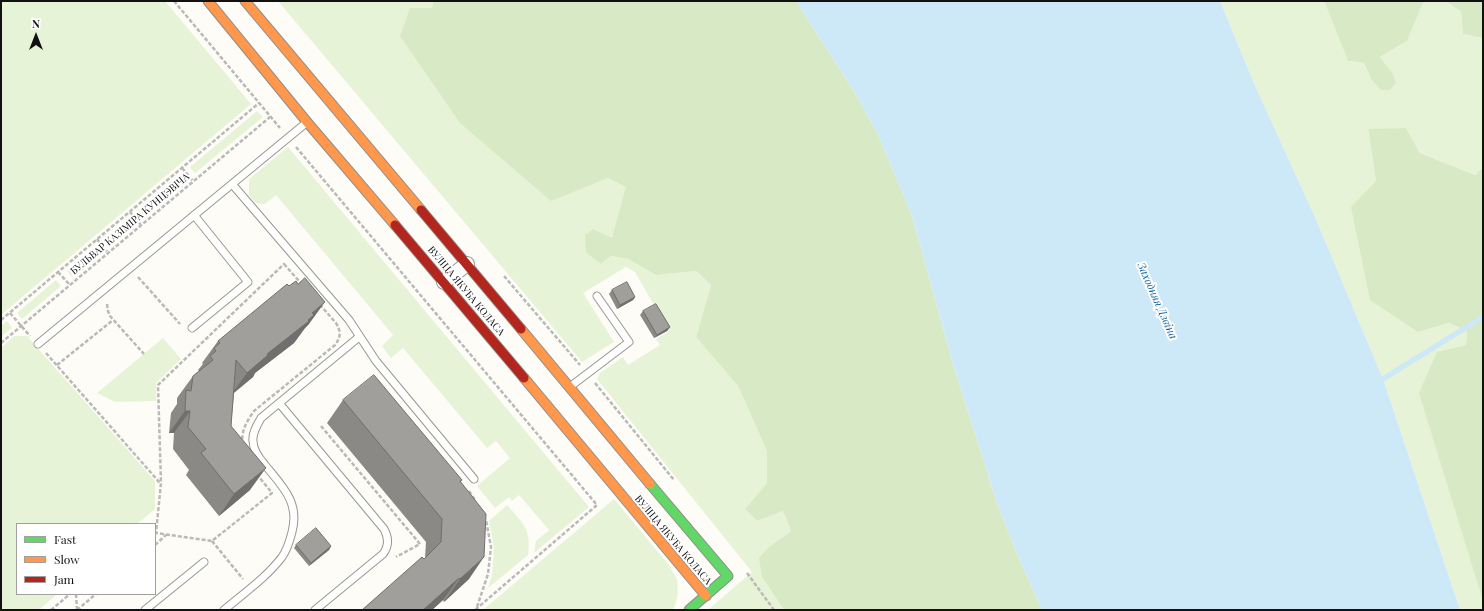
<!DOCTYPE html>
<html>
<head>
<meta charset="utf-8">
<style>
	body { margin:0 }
	#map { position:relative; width:1484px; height:611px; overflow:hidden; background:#fdfcf7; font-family:"Playfair Display",serif }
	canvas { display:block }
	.frame { position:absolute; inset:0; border:2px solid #111; pointer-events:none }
	.legend { position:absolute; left:16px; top:523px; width:140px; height:72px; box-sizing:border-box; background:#fff; border:1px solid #a0a0a0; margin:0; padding:5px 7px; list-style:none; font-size:12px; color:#111 }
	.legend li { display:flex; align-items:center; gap:8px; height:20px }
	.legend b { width:20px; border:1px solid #a0a0a0 }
	.north { position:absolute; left:16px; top:16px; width:40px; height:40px; -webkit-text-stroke:3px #fff; paint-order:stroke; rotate:0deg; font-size:11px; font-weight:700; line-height:16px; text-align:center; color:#111 }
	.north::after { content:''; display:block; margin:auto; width:14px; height:18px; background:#111; clip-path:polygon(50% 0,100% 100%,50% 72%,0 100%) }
</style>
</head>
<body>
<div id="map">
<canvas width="1484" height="611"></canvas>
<div class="frame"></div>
<ul class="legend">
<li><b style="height:5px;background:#63d668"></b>Fast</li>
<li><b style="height:5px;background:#ff974d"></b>Slow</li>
<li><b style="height:5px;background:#b3261e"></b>Jam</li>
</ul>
<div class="north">N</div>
</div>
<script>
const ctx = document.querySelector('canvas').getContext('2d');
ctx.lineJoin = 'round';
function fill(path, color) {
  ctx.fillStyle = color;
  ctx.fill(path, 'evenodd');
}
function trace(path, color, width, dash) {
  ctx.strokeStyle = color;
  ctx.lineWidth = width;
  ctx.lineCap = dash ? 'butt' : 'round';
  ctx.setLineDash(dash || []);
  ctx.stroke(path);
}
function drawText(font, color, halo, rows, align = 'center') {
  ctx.font = font + ' "Playfair Display",serif';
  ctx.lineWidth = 4;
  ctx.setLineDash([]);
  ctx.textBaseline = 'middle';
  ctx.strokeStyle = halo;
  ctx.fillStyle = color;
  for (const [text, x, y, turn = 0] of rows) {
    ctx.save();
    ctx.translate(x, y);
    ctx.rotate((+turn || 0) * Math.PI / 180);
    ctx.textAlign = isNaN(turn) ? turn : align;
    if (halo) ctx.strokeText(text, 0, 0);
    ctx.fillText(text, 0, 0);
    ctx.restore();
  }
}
const green = new Path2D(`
	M1 1H165L251 104 1 315Z
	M278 1H433L432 8 551 200 608 178 627 187 612 238 601 264 611 256 628 259 656 275 696 271 711 285 696 337 738 386 767 451V483L745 509 757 521 783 511 791 531 770 546 762 577 784 610H708L752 572 597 379 600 373 623 357 628 365 660 345 656 339 669 331 635 272 626 267 583 293 614 342 582 362Z
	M1220 1H1324L1348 61 1364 63 1371 79 1392 72 1380 57 1407 41 1423 3 1426 1H1446L1461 12 1463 34 1483 38V167L1475 175 1420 153 1406 128 1368 130 1376 181 1418 332 1449 323 1467 331 1466 345 1483 610H1460L1383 379 1315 217 1256 88Z
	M257 111 263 117 195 173 190 167Z
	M288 147 589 507 534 553 536 541 549 530 519 495 512 501 509 497 495 508 477 486 510 458 496 441 487 448 403 348 391 358 382 346 393 335 276 195 265 204 255 203 249 195V179Z
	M180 176 185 182 143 218 138 211Z
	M127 220 133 226 110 245 105 239Z
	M94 248 99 254 72 277 67 271Z
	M56 280 61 286 22 319 17 313Z
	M7 321 12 328 1 337V326Z
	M14 336H27L155 481V509L137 524H17V594H57L39 610H1V348Z
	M163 338 181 359 156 383V401L115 402 97 393Z
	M614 499 669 565 677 579 678 593 675 606 672 610H485L484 609Z
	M507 505C523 523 532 530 528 555L488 588 492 575 494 547 489 521Z`);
const forest = new Path2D(`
	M433 1H796L855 93 878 134 912 216 953 364 997 503 1018 556 1042 610H784L762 577 759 558 770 546 791 531 783 511 757 521 745 509 767 483V451L738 386 696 337 711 285 696 271 656 275 628 259 611 256 601 264 586 252 585 235 593 229 612 238 626 187 608 178 551 201 460 123 400 36 410 8H432Z
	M1324 1H1426L1423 3 1407 41 1380 57 1392 72 1396 83 1390 90H1381L1371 79 1364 63 1348 61Z
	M1446 1H1483V38L1463 34 1461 12Z
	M1406 128 1420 153 1475 175 1483 167V601L1419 393 1437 352 1466 345 1467 331 1449 323 1418 332 1370 300 1351 207 1376 181 1368 129Z`);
const water = new Path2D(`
	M796 1H1220L1256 88 1315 217 1383 379 1460 610H1042L1018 556 997 503 953 364 912 216 878 134 855 93Z`);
const stream = new Path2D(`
	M1378 382 1483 317`);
const path = new Path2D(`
	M174 1 280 128
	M296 147 597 505 475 610
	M182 168 193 181
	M130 212 141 225
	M97 239 108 253
	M284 264 336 323C341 331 341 337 335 345L254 411C251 415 248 420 246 424 233 450 257 474 272 493L212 541 156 533 161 483 158 385Z
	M58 272 70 285
	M504 276 580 365
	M138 277 180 324
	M107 304 108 311 110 316 144 354
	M10 313 30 336
	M1 320 259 103
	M1 343 270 117
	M46 353 160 483
	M57 365 113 320
	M595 383 674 480
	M321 426 420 544 396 557
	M469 491 475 500
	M212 541 243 579
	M155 545 166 535
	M747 573 774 610
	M76 594 77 609
	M477 607 488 574 491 547 486 520
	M51 610 70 594
	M77 610 96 594`);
const lane = new Path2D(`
	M232 184 349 320 376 361 474 479
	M192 328 248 282 194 215
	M38 344 306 123
	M571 386 629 342 597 296
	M279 403 384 529C389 538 389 546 383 554L315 610
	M145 610 204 562
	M224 610C244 593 266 578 282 557 287 550 290 540 292 532 300 502 282 486 265 465 259 458 253 450 253 441 252 433 257 425 261 418L359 337`);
const street = new Path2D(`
	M444 282 467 264`);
const fast = new Path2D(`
	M650 484 728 576 689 610`);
const slow = new Path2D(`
	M208 1 307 122 395 225
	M245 1 421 210
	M521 329 650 484
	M524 378 706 596`);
const jam = new Path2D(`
	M421 210 521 329
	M395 225 524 378`);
const wall = new Path2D(`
	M612 290 635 297 633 300 617 309 609 294Z
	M643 311 670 327 667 331 654 338 640 315Z
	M309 324 305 328 294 343 255 373 253 377 234 393 231 426 250 490 219 516 186 475 189 470 173 449 174 433H169L171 413 177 404V398L193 376 199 371 198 370 203 364 202 363 218 341Z
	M343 400 462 480 461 481 469 579 444 602 443 600 432 610H362L425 558 426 542 327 423Z
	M296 545 331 546 329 550 309 566 294 548Z`);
const shadedWall = new Path2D(`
	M635 297 633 300 617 309 620 305Z
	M325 302 309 324 305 328 294 343 255 373 253 377 231 395 247 373 312 313Z
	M670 327 667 331 654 338 657 335Z
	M185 411H190L174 433H169Z
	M266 468 250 490 219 516 234 494Z
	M331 546 329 550 309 566 311 563Z
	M484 557 469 579 444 602 460 579Z
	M459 578 443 600 432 610H423Z`);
const building = new Path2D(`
	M305 278 325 302 312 313 314 315 308 320 309 321 267 354 268 355 247 373 236 360 231 426 266 468 234 494 201 453 206 449 188 427 190 411H185L186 390 191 391 193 376 213 360 210 356 216 351 214 348 220 343 218 341 287 284 289 286 296 281 298 284Z
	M627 282 635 297 620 305 612 290Z
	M656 304 670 327 657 335 643 311Z
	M374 375 462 480 460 481 486 514 484 557 460 579 459 578 423 610H362L422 557 424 559 441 542 442 519 343 400Z
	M316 528 331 546 311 563 296 545Z`);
const streetNames = [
	["БУЛЬВАР КАЗІМІРА КУНЦЭВІЧА",130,224,-40],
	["ВУЛІЦА ЯКУБА КОЛАСА",466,291,50],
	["ВУЛІЦА ЯКУБА КОЛАСА",673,540,50]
];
const waterNames = [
	["Заходняя Дзвіна",1157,301,66]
];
fill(green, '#e7f3d7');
fill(forest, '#d8eac5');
fill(water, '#cde8f7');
trace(stream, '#cde8f7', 5.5);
trace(lane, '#979795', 9);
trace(street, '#979795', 16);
trace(fast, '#8e8d8b', 11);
trace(slow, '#8e8d8b', 11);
trace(jam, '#8e8d8b', 11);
trace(path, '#b9b9b8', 2.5, [4, 2]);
trace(lane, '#fffffe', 7);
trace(street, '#fffffe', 14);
trace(fast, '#63d668', 9);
trace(slow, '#ff974d', 9);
trace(jam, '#b3261e', 9);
fill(wall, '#8a8986');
fill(shadedWall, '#716f6d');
fill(building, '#a19f9c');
trace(building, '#716f6d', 1);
drawText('10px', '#111', '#fff', streetNames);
drawText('italic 11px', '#1768a6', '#fff', waterNames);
</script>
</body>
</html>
